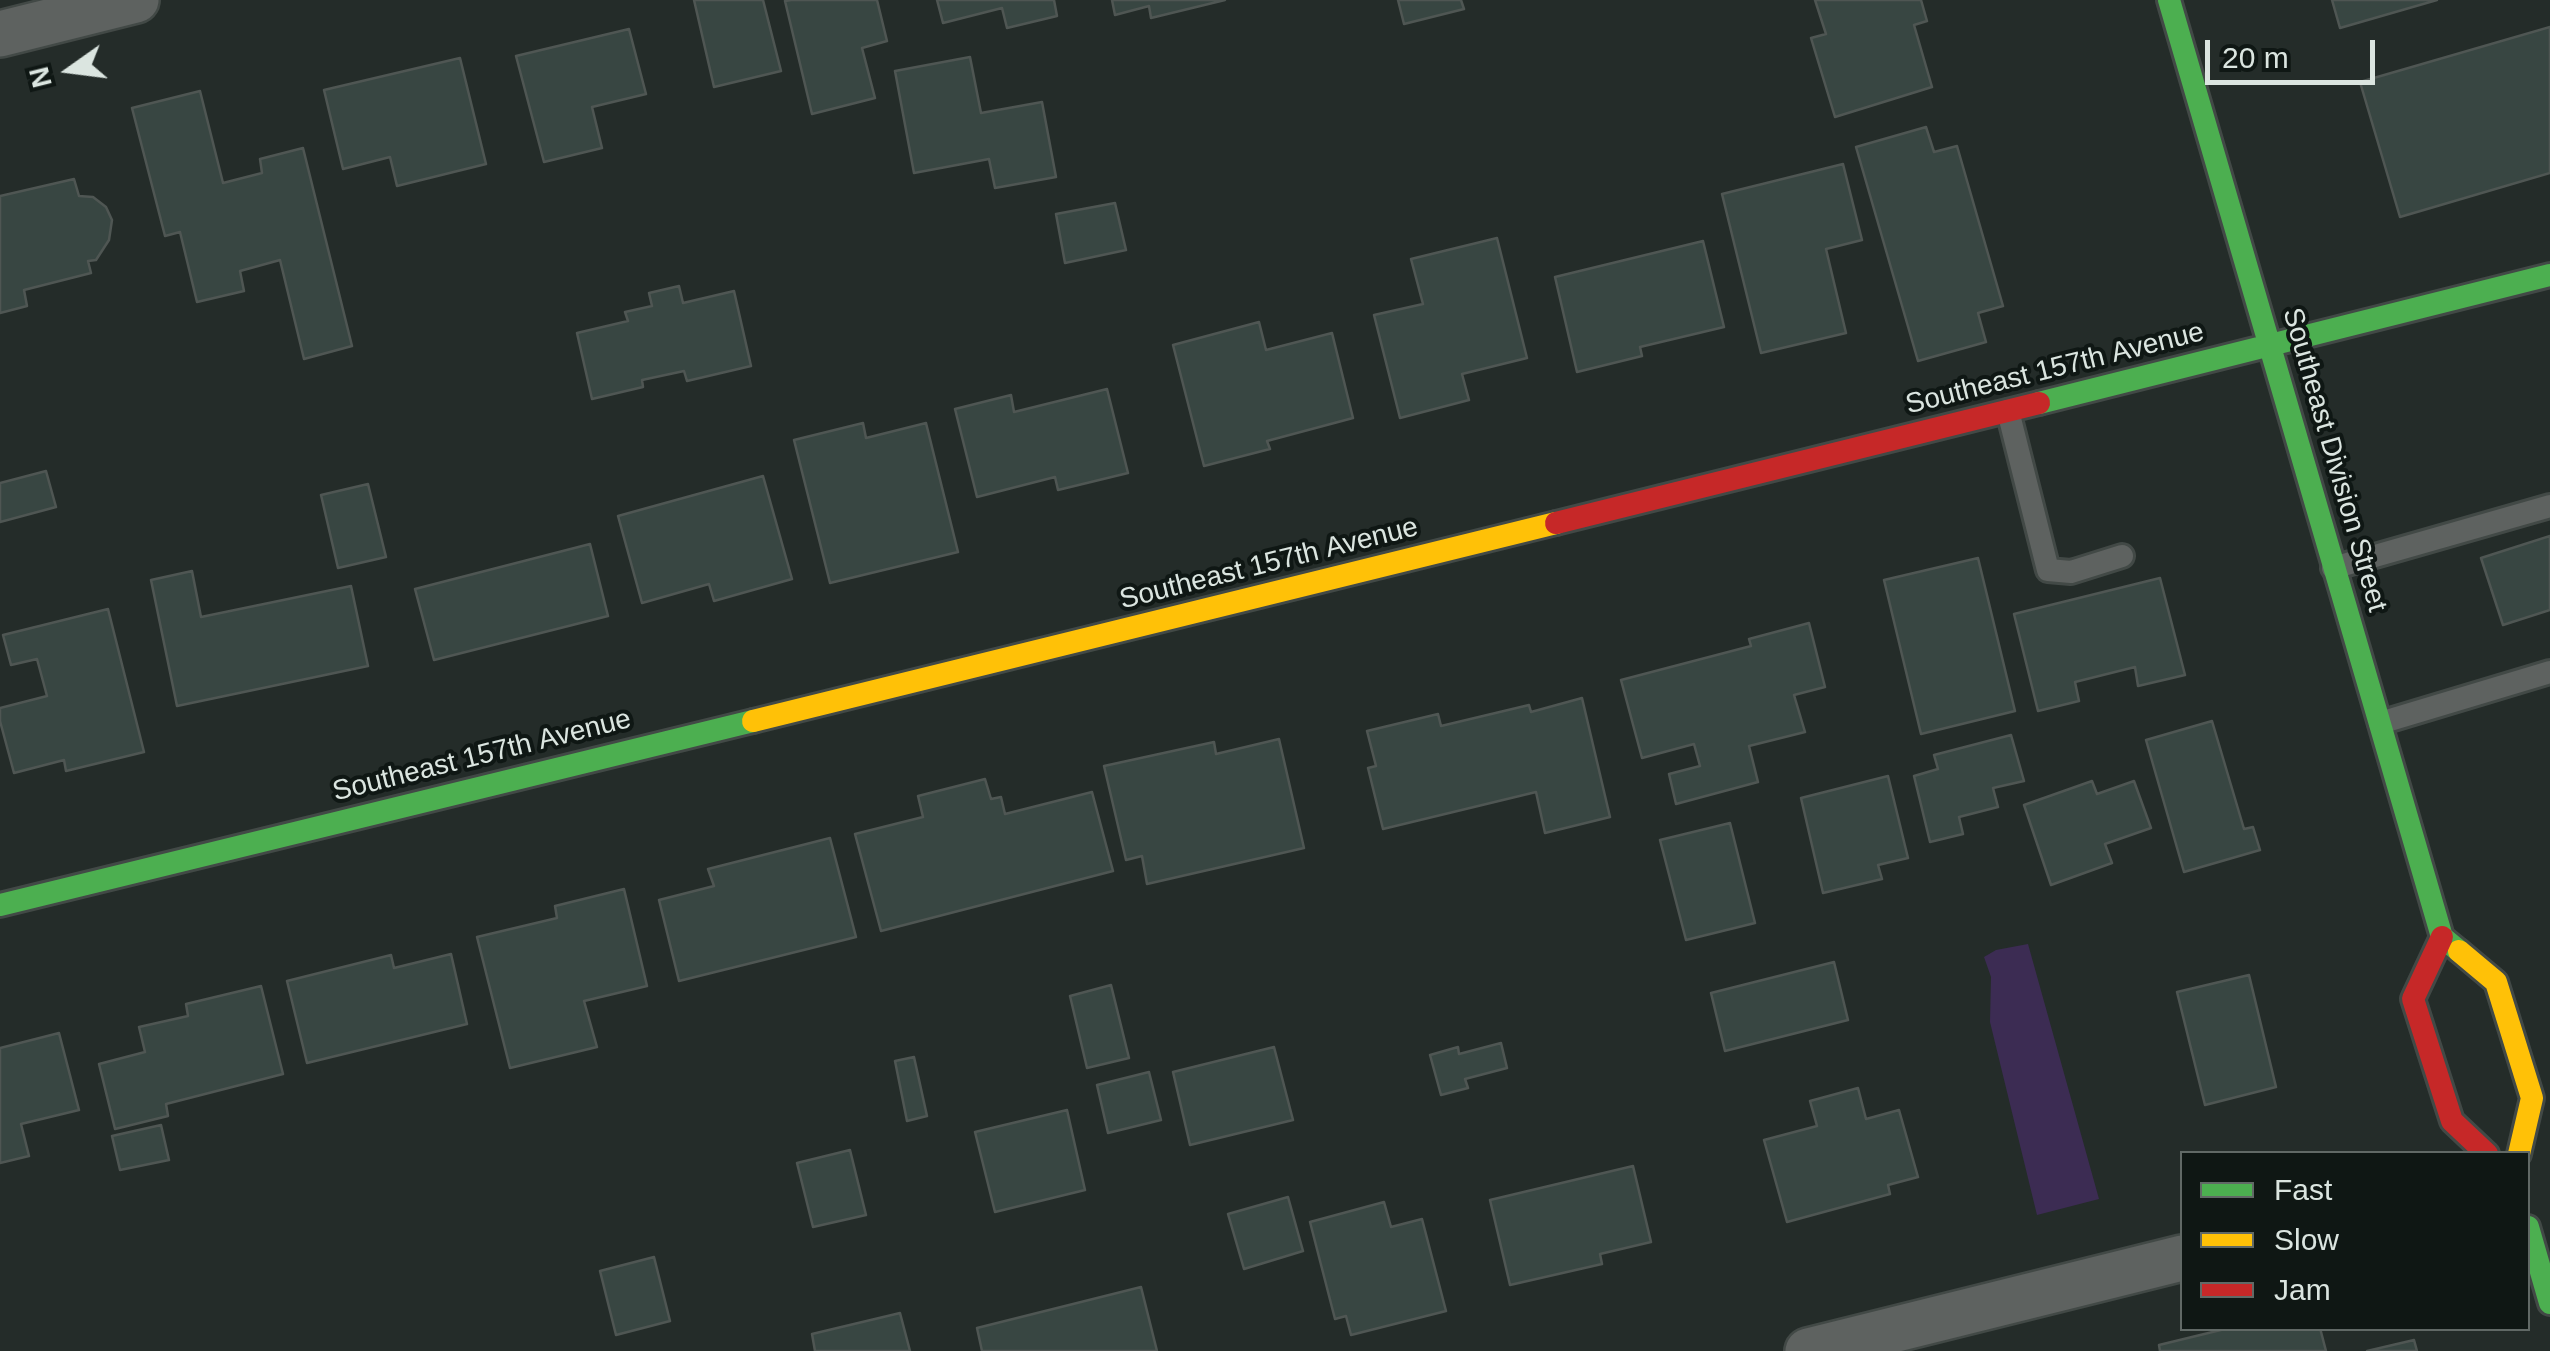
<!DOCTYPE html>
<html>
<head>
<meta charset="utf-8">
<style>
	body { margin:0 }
	#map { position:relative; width:2550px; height:1351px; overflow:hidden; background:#242c29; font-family:Helvetica,sans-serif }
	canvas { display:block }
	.legend { position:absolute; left:2180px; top:1151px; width:350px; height:180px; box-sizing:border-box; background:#0f1714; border:2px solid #616966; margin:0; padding:12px 18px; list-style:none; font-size:30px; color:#dbe5e0 }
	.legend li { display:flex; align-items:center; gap:20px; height:50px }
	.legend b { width:50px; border:2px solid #616966 }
	.north { position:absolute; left:20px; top:20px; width:100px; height:100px; -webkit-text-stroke:8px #0f1714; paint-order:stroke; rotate:256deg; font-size:28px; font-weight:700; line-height:40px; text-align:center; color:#dbe5e0 }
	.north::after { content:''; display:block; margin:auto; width:35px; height:45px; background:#dbe5e0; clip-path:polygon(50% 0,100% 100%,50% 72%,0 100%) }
	.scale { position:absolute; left:2205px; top:40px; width:170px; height:45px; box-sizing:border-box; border:5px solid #dbe5e0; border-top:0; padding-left:12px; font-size:30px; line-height:35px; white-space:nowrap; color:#dbe5e0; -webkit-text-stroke:8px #0f1714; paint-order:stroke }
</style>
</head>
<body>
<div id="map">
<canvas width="2550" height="1351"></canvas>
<ul class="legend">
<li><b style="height:12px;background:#4caf50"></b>Fast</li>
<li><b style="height:12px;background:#ffc107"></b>Slow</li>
<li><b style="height:12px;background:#c62828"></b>Jam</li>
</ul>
<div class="north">N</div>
<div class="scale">20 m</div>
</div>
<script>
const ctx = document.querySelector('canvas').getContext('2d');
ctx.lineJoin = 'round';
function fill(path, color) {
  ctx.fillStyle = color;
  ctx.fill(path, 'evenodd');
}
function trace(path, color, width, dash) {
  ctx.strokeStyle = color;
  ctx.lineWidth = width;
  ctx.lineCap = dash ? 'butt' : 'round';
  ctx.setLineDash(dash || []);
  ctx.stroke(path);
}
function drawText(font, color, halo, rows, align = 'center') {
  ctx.font = font + ' Helvetica,sans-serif';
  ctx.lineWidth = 8;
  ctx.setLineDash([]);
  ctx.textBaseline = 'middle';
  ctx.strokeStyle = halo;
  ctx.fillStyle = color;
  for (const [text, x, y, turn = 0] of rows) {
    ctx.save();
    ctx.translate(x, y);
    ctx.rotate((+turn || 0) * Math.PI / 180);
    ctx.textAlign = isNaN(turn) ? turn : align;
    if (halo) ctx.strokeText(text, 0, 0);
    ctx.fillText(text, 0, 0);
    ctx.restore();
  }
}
const green = new Path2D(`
	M2028 944 2099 1199 2037 1215 1990 1022 1991 977 1984 957 1996 950Z`);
const building = new Path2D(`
	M694 0H763L781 71 714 87Z
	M791 0H877L887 41 862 48 875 98 812 114 785 1Z
	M937 0H1054L1057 16 1007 28 1002 8 943 23Z
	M1112 0H1225L1151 18 1149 6 1115 15Z
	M1398 0H1461L1464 9 1404 24Z
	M1815 0H1921L1927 21 1914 25 1932 87 1835 117 1811 38 1826 34Z
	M2332 0H2437L2340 28Z
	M2550 27V173L2400 217 2360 82Z
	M629 29 646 94 592 107 602 148 544 162 516 56Z
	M970 57 981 113 1042 102 1056 177 995 188 989 159 914 173 895 71Z
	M460 58 486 164 397 186 390 157 343 169 324 90Z
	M200 91 223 183 262 173 260 159 303 148 352 346 304 359 280 260 240 271 244 291 197 302 180 232 165 236 132 108Z
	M1926 127 1934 152 1957 146 2003 306 1978 313 1986 342 1918 361 1856 147Z
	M1843 164 1862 240 1826 249 1846 333 1761 353 1722 194Z
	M74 179 79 196 93 197 106 207 112 220 109 240 96 260 88 261 91 273 24 290 27 306 0 313V196Z
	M1115 203 1126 250 1065 263 1056 214Z
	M1497 238 1527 358 1462 374 1469 400 1400 418 1374 315 1423 304 1411 259Z
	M1703 241 1724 327 1640 347 1642 356 1577 372 1555 277Z
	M679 286 683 303 734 291 751 366 687 381 684 371 642 380 643 387 592 399 577 333 628 321 625 312 652 306 649 293Z
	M1259 322 1266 350 1332 333 1353 418 1267 441 1270 449 1204 466 1173 345Z
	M1107 389 1128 473 1058 490 1055 477 977 497 955 409 1011 395 1014 412Z
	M863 423 866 438 926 423 958 552 830 583 794 440Z
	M46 471 56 507 0 522V483Z
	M763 476 792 579 714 601 709 584 642 603 618 516Z
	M368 484 386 557 338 568 321 495Z
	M2550 536V610L2503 625 2481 558Z
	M590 544 608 616 434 660 415 589Z
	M1978 558 2015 711 1921 734 1884 580Z
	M192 571 201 617 351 586 368 666 177 706 151 580Z
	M2160 578 2185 675 2138 686 2135 667 2075 682 2079 701 2038 711 2014 614Z
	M108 609 144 752 66 771 64 760 14 773 0 721V708L47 696 37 659 11 665 3 635Z
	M1809 623 1825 687 1794 695 1805 732 1749 746 1758 782 1676 804 1669 774 1700 766 1694 744 1642 758 1621 680 1751 646 1749 639Z
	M1582 698 1610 817 1545 833 1536 792 1383 829 1368 768 1376 766 1367 731 1438 714 1441 726 1529 705 1531 712Z
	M2212 721 2244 829 2253 827 2260 850 2184 872 2146 740Z
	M2011 735 2024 781 1993 788 1998 807 1959 817 1963 834 1930 842 1914 776 1938 769 1934 755Z
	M1279 739 1304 848 1147 884 1142 856 1126 860 1104 766 1214 742 1216 754Z
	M1888 776 1908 858 1878 865 1882 879 1823 893 1801 798Z
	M985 779 991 799 1001 797 1005 814 1092 792 1113 871 881 931 855 834 923 817 918 796Z
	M2092 781 2097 794 2134 781 2151 828 2105 844 2112 863 2051 885 2024 805Z
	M1730 823 1755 923 1686 940 1660 840Z
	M830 838 856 937 679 981 659 900 714 886 708 869Z
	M624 889 647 986 584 1001 597 1047 510 1068 477 937 557 918 555 906Z
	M451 954 467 1024 307 1063 287 981 391 955 394 968Z
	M1834 962 1848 1020 1725 1051 1711 993Z
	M2249 975 2276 1087 2205 1105 2177 992Z
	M1111 985 1129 1058 1087 1068 1070 996Z
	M261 986 283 1074 166 1104 168 1116 115 1129 99 1064 145 1052 139 1027 188 1016 186 1004Z
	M59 1033 79 1110 21 1124 29 1156 0 1163V1048Z
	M1501 1043 1507 1068 1465 1079 1468 1088 1441 1095 1430 1055 1458 1047 1459 1054Z
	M1274 1047 1293 1120 1190 1145 1173 1072Z
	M914 1057 927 1116 907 1121 895 1061Z
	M1149 1072 1161 1120 1108 1133 1097 1085Z
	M1858 1088 1866 1119 1899 1110 1918 1177 1888 1185 1890 1194 1787 1222 1764 1140 1817 1126 1810 1101Z
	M1067 1110 1085 1190 995 1212 975 1132Z
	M161 1125 169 1160 120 1170 112 1136Z
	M850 1150 866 1215 813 1227 797 1163Z
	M1633 1166 1651 1242 1600 1254 1602 1264 1510 1285 1490 1200Z
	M1288 1197 1303 1251 1244 1269 1228 1214Z
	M1384 1202 1391 1227 1422 1219 1446 1311 1351 1335 1346 1316 1335 1319 1310 1222Z
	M654 1257 670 1321 616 1335 600 1271Z
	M1141 1287 1157 1351H982L977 1328Z
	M900 1313 910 1351H815L812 1334Z
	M2229 1328H2320L2326 1351H2160L2159 1345Z
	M2414 1340 2417 1351H2367Z`);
const lane = new Path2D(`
	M2008 411 2048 570 2071 572 2122 556
	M2333 568 2550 506
	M2380 723 2550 672`);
const street = new Path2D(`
	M0 34 136 0
	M1808 1351 2182 1258`);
const fast = new Path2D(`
	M2169 0 2442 937 2459 951
	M2039 403 2550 275
	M0 905 753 721
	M2528 1227 2550 1303`);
const slow = new Path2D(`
	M753 721 1556 523
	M2459 951 2496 982 2532 1098 2519 1154`);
const jam = new Path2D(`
	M1556 523 2039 403
	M2442 937 2413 999 2452 1121 2487 1154`);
const streetNames = [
	["Southeast 157th Avenue",2055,369,-14],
	["Southeast Division Street",2334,460,74],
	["Southeast 157th Avenue",1269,564,-14],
	["Southeast 157th Avenue",482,756,-14]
];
fill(green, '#3c2c53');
fill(building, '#384642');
trace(building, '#4f5653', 2.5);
trace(lane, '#424946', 28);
trace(street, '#424946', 50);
trace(fast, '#424946', 28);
trace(slow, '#424946', 28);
trace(jam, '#424946', 28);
trace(lane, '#5e6260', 22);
trace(street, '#5e6260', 45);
trace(fast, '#4caf50', 22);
trace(slow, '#ffc107', 22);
trace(jam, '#c62828', 22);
drawText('28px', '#dbe5e0', '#0f1714', streetNames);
</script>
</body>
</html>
